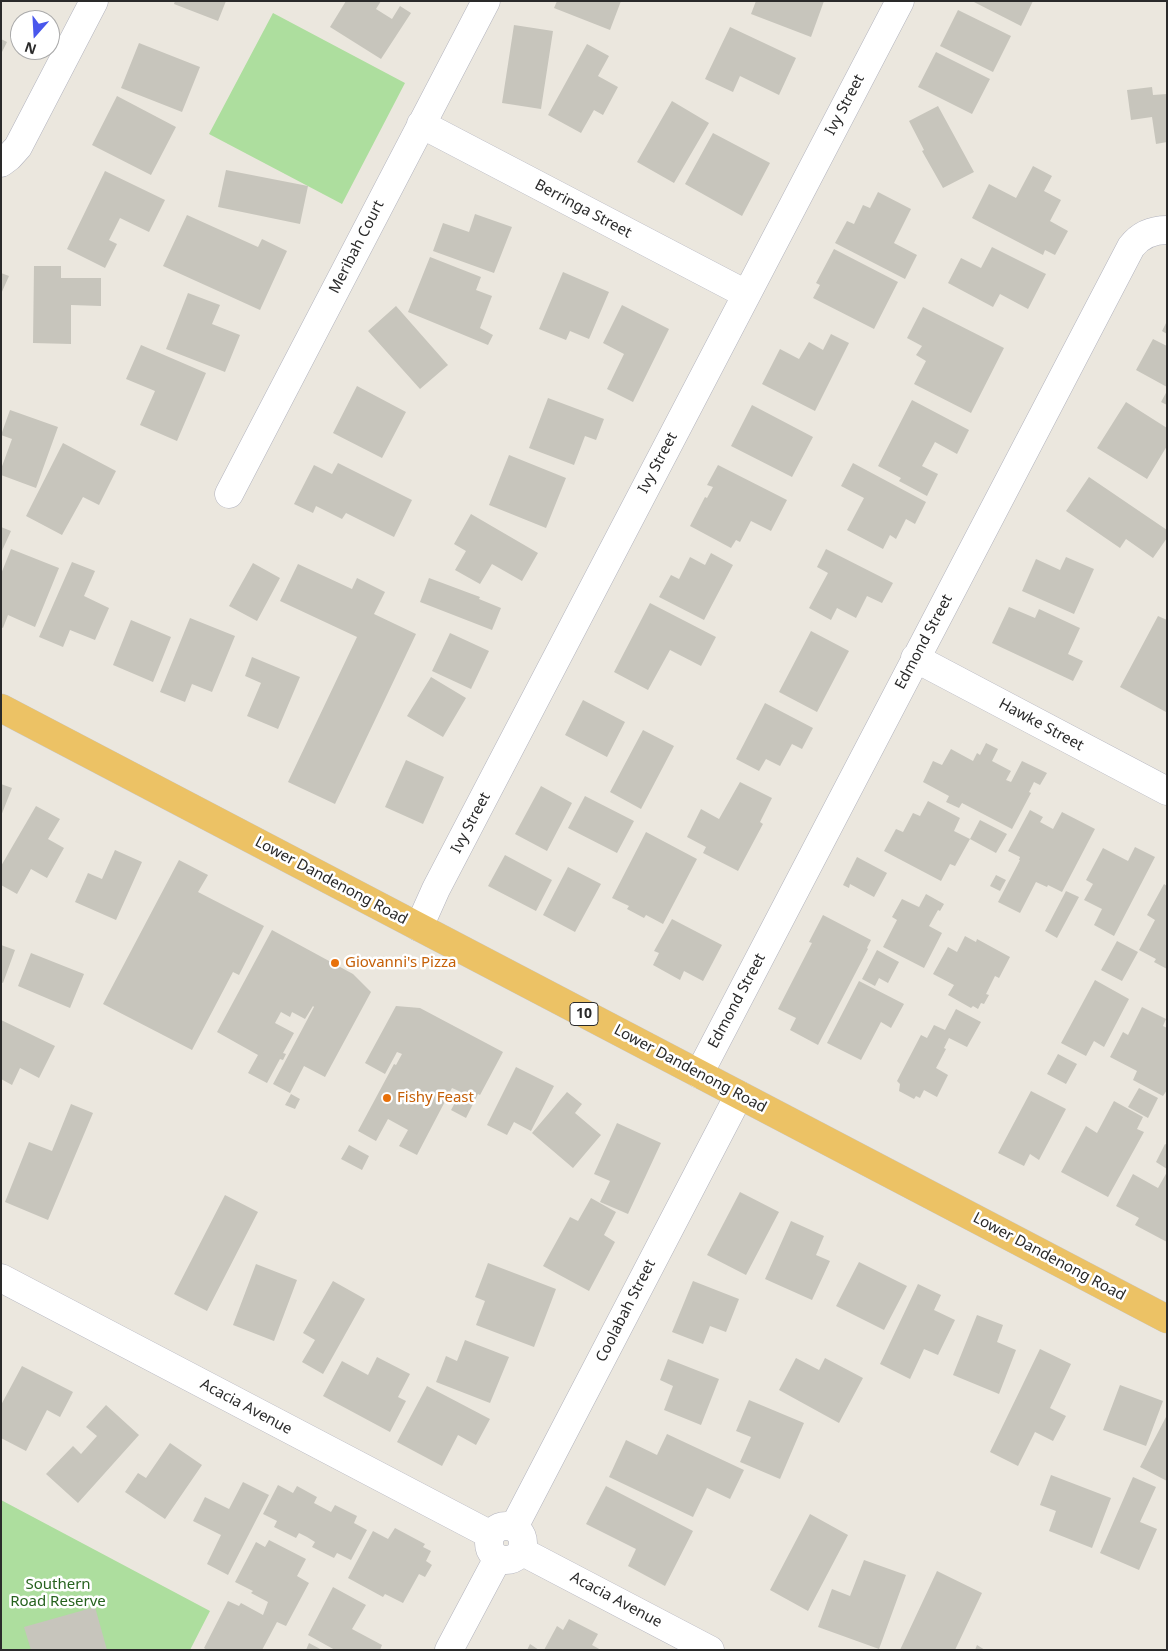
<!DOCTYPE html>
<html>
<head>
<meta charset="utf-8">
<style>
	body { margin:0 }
	#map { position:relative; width:1168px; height:1651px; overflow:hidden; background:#ebe7de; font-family:"Noto Sans",sans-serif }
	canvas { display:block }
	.frame { position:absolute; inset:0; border:2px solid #2a2a2a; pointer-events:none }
	.north { position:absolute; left:10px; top:10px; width:50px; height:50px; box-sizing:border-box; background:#fff; border:1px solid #aaa; border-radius:50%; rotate:199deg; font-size:14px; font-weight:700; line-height:20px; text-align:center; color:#2a2a2a }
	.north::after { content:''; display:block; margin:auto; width:18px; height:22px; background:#4957ec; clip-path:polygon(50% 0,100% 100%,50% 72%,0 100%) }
</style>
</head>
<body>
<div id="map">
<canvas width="1168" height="1651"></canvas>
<div class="frame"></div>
<div class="north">N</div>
</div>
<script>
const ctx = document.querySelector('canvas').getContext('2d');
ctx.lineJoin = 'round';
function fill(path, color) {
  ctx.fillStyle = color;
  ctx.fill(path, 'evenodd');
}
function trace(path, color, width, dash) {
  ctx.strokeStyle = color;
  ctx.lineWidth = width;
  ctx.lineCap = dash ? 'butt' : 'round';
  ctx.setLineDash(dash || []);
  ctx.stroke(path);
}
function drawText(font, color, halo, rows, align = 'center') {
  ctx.font = font + ' "Noto Sans",sans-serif';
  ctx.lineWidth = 5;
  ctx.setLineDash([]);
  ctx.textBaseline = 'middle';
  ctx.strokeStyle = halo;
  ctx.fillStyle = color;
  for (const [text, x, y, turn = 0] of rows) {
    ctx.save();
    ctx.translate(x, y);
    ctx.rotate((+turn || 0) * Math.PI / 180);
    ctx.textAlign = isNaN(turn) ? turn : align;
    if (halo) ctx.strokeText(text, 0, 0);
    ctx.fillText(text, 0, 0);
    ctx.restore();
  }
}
const green = new Path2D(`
	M273 13 405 83 342 204 209 134Z
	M1 1500 210 1611 190 1650H1Z`);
const building = new Path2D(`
	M175 1H226L218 21 174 4Z
	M346 1H381L376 9 392 19 400 6 411 13 381 59 330 27Z
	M557 1H621L610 30 554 8Z
	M756 1H824L811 37 751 14Z
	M972 1H1033L1021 26Z
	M958 10 1011 36 993 72 940 46Z
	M514 25 553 31 541 109 502 103Z
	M730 27 796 58 779 95 740 76 733 92 705 79Z
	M1 39 7 42 1 54Z
	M139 43 200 67 182 112 121 88Z
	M587 44 609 56 598 76 618 87 603 115 594 110 581 133 548 115Z
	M936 52 990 79 972 114 918 87Z
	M1152 87 1153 95 1167 94V142L1156 144 1152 117 1131 120 1127 90Z
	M117 96 176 127 151 175 92 145Z
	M672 101 709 123 674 183 637 162Z
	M938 106 974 172 943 188 922 151 924 150 909 121Z
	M713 133 770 163 742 216 685 184Z
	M1033 166 1052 176 1044 191 1061 200 1050 221 1068 231 1055 255 1045 250 1043 255 972 218 989 184 1016 198Z
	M226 170 308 186 300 224 218 207Z
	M105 171 165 200 149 232 120 218 109 240 117 244 105 268 67 249Z
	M878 192 911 209 894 243 917 255 905 279 835 243 847 221 854 224 863 205 870 208Z
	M475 214 512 227 494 273 433 251 443 223 469 232Z
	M187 215 258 247 262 239 287 251 260 310 163 266Z
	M992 247 1046 274 1028 309 1000 294 993 307 948 283 961 258 981 268Z
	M834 249 898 282 874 329 813 298 820 285 816 283Z
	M430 257 481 277 476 290 492 296 480 328 493 335 488 345 408 312Z
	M34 266H61V278H101V306L71 305V344L33 343Z
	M563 272 609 292 589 339 570 331 566 340 539 329Z
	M1 273 9 276 1 294Z
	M188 293 220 305 212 324 240 335 225 372 166 349Z
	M622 305 669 329 633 402 607 389 624 354 603 343Z
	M396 306 448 365 420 389 368 331Z
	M923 307 1004 348 971 413 914 384 926 361 916 355 922 346 907 338Z
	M1167 321V334L1162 331Z
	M831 334 849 343 815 411 762 384 780 349 799 359 809 342 823 350Z
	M1153 339 1167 346V387L1136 370Z
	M141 345 206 373 177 441 140 425 155 391 126 379Z
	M357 386 406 412 382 458 333 433Z
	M1167 391V405L1161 402Z
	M548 398 604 419 596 440 585 436 574 465 529 448Z
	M912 400 969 430 957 454 935 442 922 466 938 474 927 496 899 481 901 478 878 466Z
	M1126 402 1167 428V446L1147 479 1097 448Z
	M752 405 813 437 792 477 731 446Z
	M10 410 58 427 36 488 1 475V469L12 439 1 435Z
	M63 443 116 471 99 505 83 497 62 535 26 516Z
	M509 455 566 478 546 528 489 505Z
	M338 463 412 500 394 537 346 513 342 519 316 506 313 513 294 504 314 465 332 474Z
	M853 463 926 502 915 524 906 519 896 539 890 535 883 549 847 530 864 498 841 486Z
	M718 465 787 500 771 531 751 521 740 542 736 540 731 548 690 526 705 497 707 498 713 487 707 485Z
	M1089 477 1167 530V538L1153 558 1126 539 1120 548 1066 511Z
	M471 514 538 553 522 581 492 564 480 584 455 570 466 551 454 544Z
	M1 527 11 531 1 553Z
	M11 549 59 568 35 627 8 615 3 628 1 627V574Z
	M826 549 893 583 882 603 867 596 856 618 837 608 831 620 809 608 828 573 817 567Z
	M711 553 733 565 704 620 659 597 671 575 679 579 690 557 705 565Z
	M1066 557 1094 569 1074 614 1022 591 1036 559 1060 570Z
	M72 562 95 571 84 596 109 608 95 640 70 630 63 647 39 637Z
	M253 563 280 578 257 621 229 606Z
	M298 564 352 589 357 578 385 592 374 614 416 634 335 804 288 782 357 637 280 601Z
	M429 578 480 597 479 599 501 608 492 630 420 602Z
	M650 603 716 637 701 666 670 650 648 690 614 672Z
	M1009 607 1035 618 1039 609 1080 628 1068 654 1083 661 1073 681 992 643Z
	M1158 616 1167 620 1166 712 1120 687Z
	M190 618 235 636 212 692 192 684 185 702 160 692Z
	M131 620 171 637 153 682 113 665Z
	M811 631 849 651 817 712 779 692Z
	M450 633 489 651 471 689 432 671Z
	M252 657 300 677 278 729 247 716 261 683 245 676Z
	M431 677 466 698 443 737 407 716Z
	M583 700 625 722 607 757 565 735Z
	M765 703 813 728 802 749 792 744 780 766 766 759 759 771 736 759Z
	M643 730 674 746 641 809 610 792Z
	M986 743 998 749 992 761 1011 771 1006 780 1011 782 1022 761 1047 773 1040 785 1034 782 1029 792 1031 793 1012 829 962 803 959 808 946 802 949 796 923 782 933 761 942 765 951 749 973 761 977 753 980 755Z
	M406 760 444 777 423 824 385 807Z
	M740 782 772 798 760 822 763 824 738 871 703 853 706 847 687 837 701 809 719 819Z
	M1 784 12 788 1 816Z
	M541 786 572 803 547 851 515 834Z
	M585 796 634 821 617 853 568 828Z
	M928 801 960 818 954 831 970 839 955 866 950 864 941 881 884 851 896 829 903 832 913 813 920 816Z
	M36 806 60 819 48 839 64 848 47 878 31 869 17 894 1 885V866Z
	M1030 810 1043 817 1040 822 1053 829 1062 812 1095 829 1062 892 1048 885 1047 887 1036 882 1020 913 998 902 1020 860H1019L1020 857 1008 851Z
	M980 820 1007 834 996 853 970 839Z
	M646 832 697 859 663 924 646 915 644 918 627 909 629 906 612 898Z
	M1135 847 1155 857 1114 936 1094 925 1102 909 1084 900 1093 884 1086 880 1103 848 1128 861Z
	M115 850 142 862 116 920 75 902 88 873 102 879Z
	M505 855 552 880 536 911 488 886Z
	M857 857 887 873 874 897 850 884 849 888 843 885Z
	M179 860 208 875 198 892 264 926 239 975 233 972 192 1050 103 1004Z
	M568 867 601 884 575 932 543 915Z
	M996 875 1006 880 1000 891 990 886Z
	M1164 884 1167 886V969L1154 962 1156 959 1139 950 1155 920 1147 915Z
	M1066 891 1079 897 1057 938 1045 931Z
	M926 894 944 904 940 911 938 910 929 926 942 933 924 968 883 947 897 920 892 917 902 899 919 907Z
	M823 915 871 940 867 948 868 949 818 1045 790 1030 796 1018 778 1009 812 943 809 942Z
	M672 919 722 945 703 981 684 971 680 980 653 965 659 953 654 951Z
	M272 930 353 974 371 992 325 1077 304 1066 290 1093 273 1084 314 1007 313 1006 305 1019 292 1012 290 1017 281 1012 275 1023 294 1033 283 1053 286 1054 283 1060 280 1059 267 1083 248 1073 258 1055 217 1032Z
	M965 936 976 942 977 939 1010 957 999 978 995 976 986 994 989 995 984 1004 981 1003 978 1009 973 1006 971 1008 948 995 954 985 933 974 948 947 957 952Z
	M1117 941 1138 952 1122 981 1101 970Z
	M1 945 15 950 3 983 1 982Z
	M877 950 899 962 888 983 879 978 875 986 862 979Z
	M31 953 84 974 70 1008 18 986Z
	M1095 980 1129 999 1104 1047 1094 1041 1086 1056 1061 1043Z
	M859 981 904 1004 891 1028 881 1022 861 1060 827 1043Z
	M396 1006 420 1008 503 1052 480 1095 478 1094 466 1118 451 1110 461 1092 452 1088 417 1155 399 1146 408 1130 388 1119 376 1141 358 1131 394 1064 396 1065 402 1054 397 1052 385 1074 365 1063Z
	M1142 1007 1166 1019 1163 1026 1167 1028V1090L1163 1096 1133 1080 1137 1071 1110 1057 1123 1032 1128 1035Z
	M956 1009 981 1022 967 1047 949 1038 944 1048 946 1049 936 1068 948 1075 937 1097 924 1090 920 1098 916 1096 914 1099 899 1091 900 1084 897 1081 921 1035 927 1038 934 1025 945 1030Z
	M1 1020 55 1046 39 1078 20 1068 12 1085 1 1079Z
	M1058 1054 1077 1064 1066 1084 1047 1074Z
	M516 1067 554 1086 531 1131 514 1122 507 1135 487 1125Z
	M1139 1088 1158 1098 1148 1118 1128 1107Z
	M1031 1091 1066 1109 1039 1160 1030 1154 1024 1166 998 1153Z
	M567 1092 582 1104 575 1113 601 1135 573 1168 532 1133Z
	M291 1094 300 1099 295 1109 285 1105Z
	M1114 1101 1143 1117 1137 1129 1144 1132 1108 1197 1061 1172 1086 1126 1097 1133Z
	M71 1104 93 1113 48 1220 5 1202 29 1142 52 1151Z
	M617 1123 661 1143 628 1214 600 1202 610 1181 594 1174Z
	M1165 1144 1167 1145V1169L1156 1162Z
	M349 1145 369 1156 362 1170 341 1159Z
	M1167 1172V1242L1135 1225 1139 1218 1116 1206 1133 1174 1158 1188Z
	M740 1192 779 1212 746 1275 707 1255Z
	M225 1195 258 1212 207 1311 174 1294Z
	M591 1198 616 1212 604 1235 615 1242 589 1291 543 1266 570 1217 578 1221Z
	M791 1221 824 1236 816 1255 830 1261 812 1300 765 1279Z
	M859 1262 907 1286 884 1330 836 1306Z
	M488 1263 556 1289 534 1347 476 1325 485 1301 475 1297Z
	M256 1264 297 1280 274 1341 233 1325Z
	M333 1281 365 1299 323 1374 302 1362 315 1340 303 1333Z
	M693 1281 739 1299 726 1332 710 1326 703 1344 672 1332Z
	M918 1284 941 1295 934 1310 955 1320 938 1355 924 1349 910 1379 880 1364Z
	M977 1315 1003 1325 997 1342 1016 1350 999 1394 953 1375Z
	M465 1340 509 1357 490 1403 436 1382 446 1356 457 1361Z
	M1040 1349 1071 1364 1050 1408 1066 1416 1053 1441 1035 1432 1018 1466 990 1452Z
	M377 1357 410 1374 398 1397 406 1401 390 1432 323 1396 342 1361 368 1375Z
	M796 1358 819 1370 825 1358 863 1378 839 1423 779 1390Z
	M668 1359 719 1379 701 1425 664 1410 673 1386 660 1380Z
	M22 1366 73 1392 60 1417 47 1410 26 1451 1 1438V1405Z
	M1120 1385 1163 1401 1146 1446 1103 1430Z
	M427 1386 490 1419 476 1445 458 1435 442 1466 397 1442Z
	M749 1400 804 1423 780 1479 740 1462 751 1437 736 1431Z
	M106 1405 139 1435 78 1503 46 1474 73 1446 81 1454 97 1436 86 1427Z
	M1167 1415V1481L1140 1467Z
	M667 1434 744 1470 730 1499 707 1488 693 1517 609 1477 626 1440 657 1455Z
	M170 1443 202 1465 165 1519 125 1492 138 1473 146 1478Z
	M1051 1475 1111 1498 1092 1548 1049 1531 1056 1511 1040 1505Z
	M1133 1477 1156 1487 1140 1522 1157 1529 1139 1570 1100 1553Z
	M243 1482 269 1495 228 1575 207 1564 221 1535 193 1521 205 1497 229 1509Z
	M278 1485 293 1493 297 1486 317 1497 314 1503 331 1512 335 1505 357 1516 354 1523 367 1530 351 1560 337 1553 334 1558 312 1547 315 1542 307 1537 299 1533 296 1538 274 1527 277 1521 263 1514Z
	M606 1486 693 1531 665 1586 628 1566 636 1549 586 1524Z
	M810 1514 848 1535 808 1611 770 1590Z
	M395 1528 425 1544 423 1547 431 1551 426 1561 432 1565 425 1577 419 1574 403 1603 385 1594 383 1597 348 1578 373 1531 388 1539Z
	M269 1540 306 1559 297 1576 309 1583 286 1626 277 1622 262 1650H207L204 1648 228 1601 239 1606 241 1603 263 1615 268 1602 251 1593 253 1591 235 1582 256 1542 265 1547Z
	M864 1560 906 1575 879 1649 818 1627 832 1589 850 1596Z
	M937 1571 982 1593 955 1650H900Z
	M333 1587 366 1605 352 1629 382 1645 380 1650H335L308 1635Z
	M95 1607 107 1650H31L24 1627Z
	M569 1619 598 1634 592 1645 601 1650H544L557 1626 563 1630Z
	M309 1643 322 1650H306Z
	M530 1644 539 1650H527Z
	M977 1645 985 1650H975Z`);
const minor = new Path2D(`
	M421 124 746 294
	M1 163 9 157 18 147 94 1
	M229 494 486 1
	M915 658 1167 791
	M419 927 436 889 900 1
	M699 1074 1131 247C1140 235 1152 230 1167 230
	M1 1278 491 1535
	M489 1543a17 17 0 1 1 34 0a17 17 0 1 1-34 0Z
	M514 1527 739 1095
	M521 1551 710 1650
	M449 1650 498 1558`);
const trunk = new Path2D(`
	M1 708 1167 1319`);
const markers = [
	[335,963,5,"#e8710a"],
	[387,1098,5,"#e8710a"]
];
const shields = [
	[584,1014,28]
];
const shieldNames = [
	["10",584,1014]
];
const streetNames = [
	["Ivy Street",845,105,-62],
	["Berringa Street",583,209,28],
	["Meribah Court",357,247,-63],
	["Ivy Street",658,463,-62],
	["Edmond Street",924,642,-62],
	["Hawke Street",1041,725,28],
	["Ivy Street",471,823,-62],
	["Lower Dandenong Road",331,881,28],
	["Edmond Street",737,1001,-62],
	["Lower Dandenong Road",690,1069,28],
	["Lower Dandenong Road",1049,1257,28],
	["Coolabah Street",626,1311,-63],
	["Acacia Avenue",246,1407,28],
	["Acacia Avenue",616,1600,28]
];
const foodNames = [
	["Giovanni's Pizza",345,963],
	["Fishy Feast",397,1098]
];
const parkNames = [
	["Southern",58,1585],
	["Road Reserve",58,1602]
];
fill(green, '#adde9e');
fill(building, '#c7c5bc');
trace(minor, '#b1b2bd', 29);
trace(trunk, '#c8c8c8', 29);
trace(minor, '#fff', 28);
trace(trunk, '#ecc265', 28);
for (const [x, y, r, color] of markers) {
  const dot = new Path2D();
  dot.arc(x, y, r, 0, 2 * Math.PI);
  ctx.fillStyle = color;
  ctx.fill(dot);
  trace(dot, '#fff', 2);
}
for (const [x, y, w] of shields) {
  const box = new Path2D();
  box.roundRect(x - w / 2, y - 11.5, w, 23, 4);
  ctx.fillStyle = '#fff';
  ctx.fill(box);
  trace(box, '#2a2a2a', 1);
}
drawText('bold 14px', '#2a2a2a', null, shieldNames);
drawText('15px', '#2a2a2a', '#fff', streetNames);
drawText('15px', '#c56008', '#fff', foodNames, 'left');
drawText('15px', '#27621f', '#fff', parkNames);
</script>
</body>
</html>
